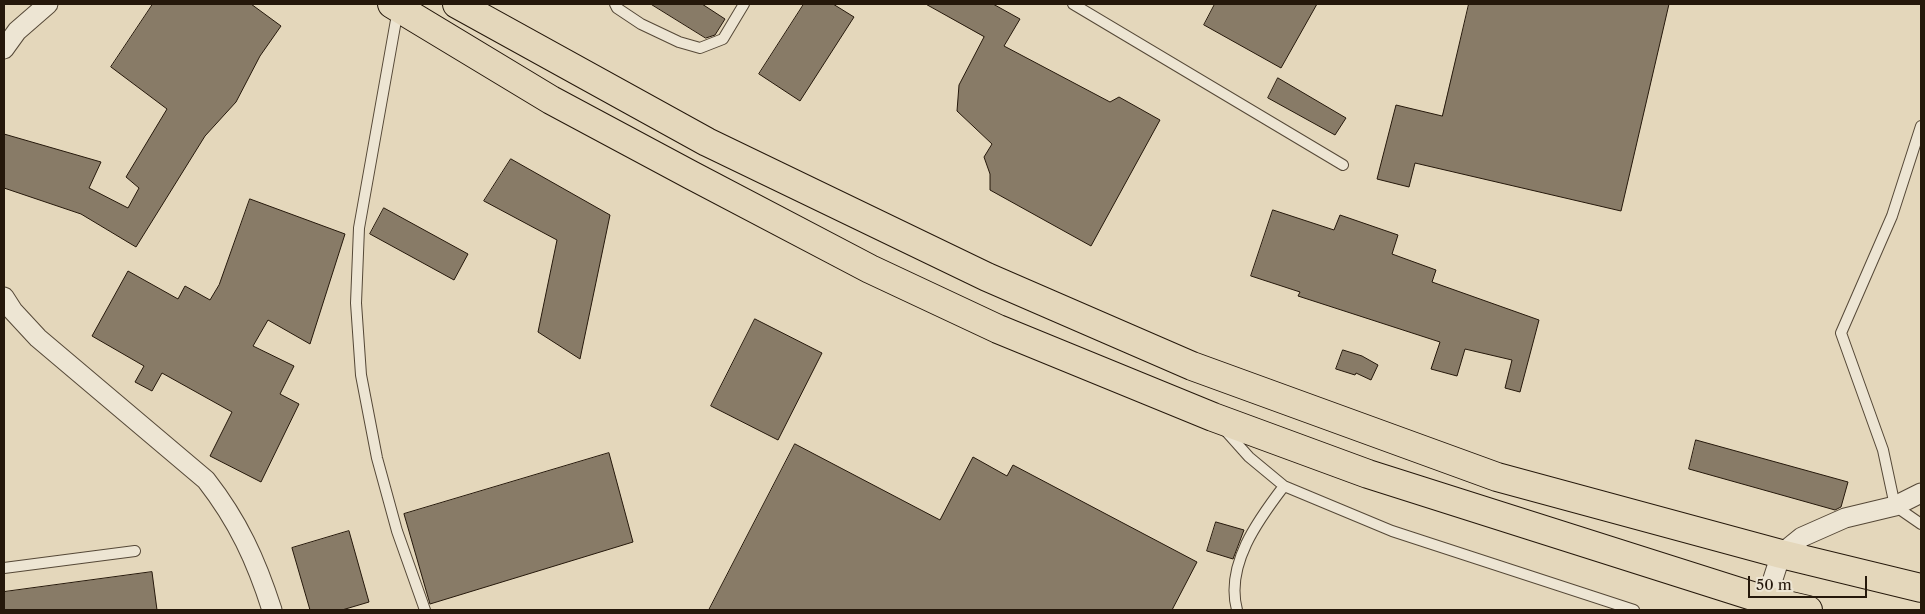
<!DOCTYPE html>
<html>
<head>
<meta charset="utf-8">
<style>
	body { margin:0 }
	#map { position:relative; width:1925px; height:614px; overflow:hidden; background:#e4d7bb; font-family:"Libre Caslon Text",serif }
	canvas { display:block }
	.frame { position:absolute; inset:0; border:5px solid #25180b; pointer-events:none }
	.scale { position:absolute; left:1748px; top:576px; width:119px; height:22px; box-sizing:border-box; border:2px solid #25180b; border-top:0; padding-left:6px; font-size:15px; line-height:18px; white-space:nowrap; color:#25180b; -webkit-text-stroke:4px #ede5d3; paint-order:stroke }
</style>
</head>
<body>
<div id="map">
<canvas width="1925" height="614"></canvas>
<div class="frame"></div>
<div class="scale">50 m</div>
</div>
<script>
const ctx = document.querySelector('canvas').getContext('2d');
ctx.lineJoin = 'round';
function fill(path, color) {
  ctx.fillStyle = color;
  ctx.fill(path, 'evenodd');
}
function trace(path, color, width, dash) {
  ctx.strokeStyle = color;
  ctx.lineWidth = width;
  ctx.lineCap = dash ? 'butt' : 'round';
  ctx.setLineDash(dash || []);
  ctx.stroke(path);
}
const building = new Path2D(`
	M153 4H251L281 26 260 56 236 102 205 136 136 247 81 214 4 188V134L101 162 89 188 128 208 139 188 126 177 167 109 111 67Z
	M651 4H702L725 19 715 35 706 38Z
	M804 4H833L854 17 800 101 759 74Z
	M926 4H993L1020 19 1004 46 1110 102 1119 97 1160 120 1091 246 990 190V174L984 157 992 144 957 111 959 85 984 37Z
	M1215 4H1317L1281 68 1204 25Z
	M1469 4H1669L1621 211 1415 163 1409 187 1377 179 1396 105 1442 116Z
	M1278 78 1346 118 1335 135 1268 98Z
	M511 159 610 215 580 359 538 332 557 240 484 201Z
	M250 199 345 234 310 344 268 320 253 346 294 366 280 394 299 404 261 482 210 456 232 412 162 373 152 391 135 382 144 366 92 336 128 271 178 299 185 286 210 300 219 285Z
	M384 208 468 254 454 280 370 234Z
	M1273 210 1334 230 1340 215 1398 235 1392 254 1436 270 1432 282 1539 320 1520 392 1505 388 1512 360 1465 349 1457 376 1431 369 1440 342 1298 296 1300 292 1251 276Z
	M755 319 822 353 778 440 711 406Z
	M1343 350 1362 356 1378 365 1371 380 1356 373 1355 375 1336 369Z
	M1696 440 1848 482 1841 507 1835 510 1689 469Z
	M795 444 940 520 973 457 1007 476 1013 465 1197 562 1172 610H709Z
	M609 453 633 542 430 604 404 514Z
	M1216 522 1244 530 1233 559 1207 551Z
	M349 531 369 602 342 610H310L292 548Z
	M152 572 157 610H4V592Z`);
const lane = new Path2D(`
	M615 4 617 8 641 24 679 42 700 48 723 39 744 4
	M1073 4 1343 165
	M398 9 359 228 356 303 361 375 377 458 397 531 425 610
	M1921 126 1892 216 1841 333 1883 450 1895 506 1921 524
	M1224 429 1249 457 1284 486 1392 531 1634 610
	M4 568 135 551
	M1237 610C1225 565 1258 520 1284 486`);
const street = new Path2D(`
	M4 49 17 31 48 4
	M4 297 13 311 38 338 206 480C238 521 256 560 272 610
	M1763 610 1781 554 1802 537 1845 518 1895 506 1921 493`);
const highway = new Path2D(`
	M392 4 551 100 691 175 870 269 998 329 1213 417 1368 474 1765 600 1808 610
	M457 4 707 142 987 277 1192 366 1497 477 1781 554 1921 588`);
fill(building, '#887b67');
trace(building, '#25180b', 1);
trace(lane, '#554837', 12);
trace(street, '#554837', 21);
trace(highway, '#25180b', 30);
trace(lane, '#ede5d3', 10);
trace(street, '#ede5d3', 19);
trace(highway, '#e4d7bb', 28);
</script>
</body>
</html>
